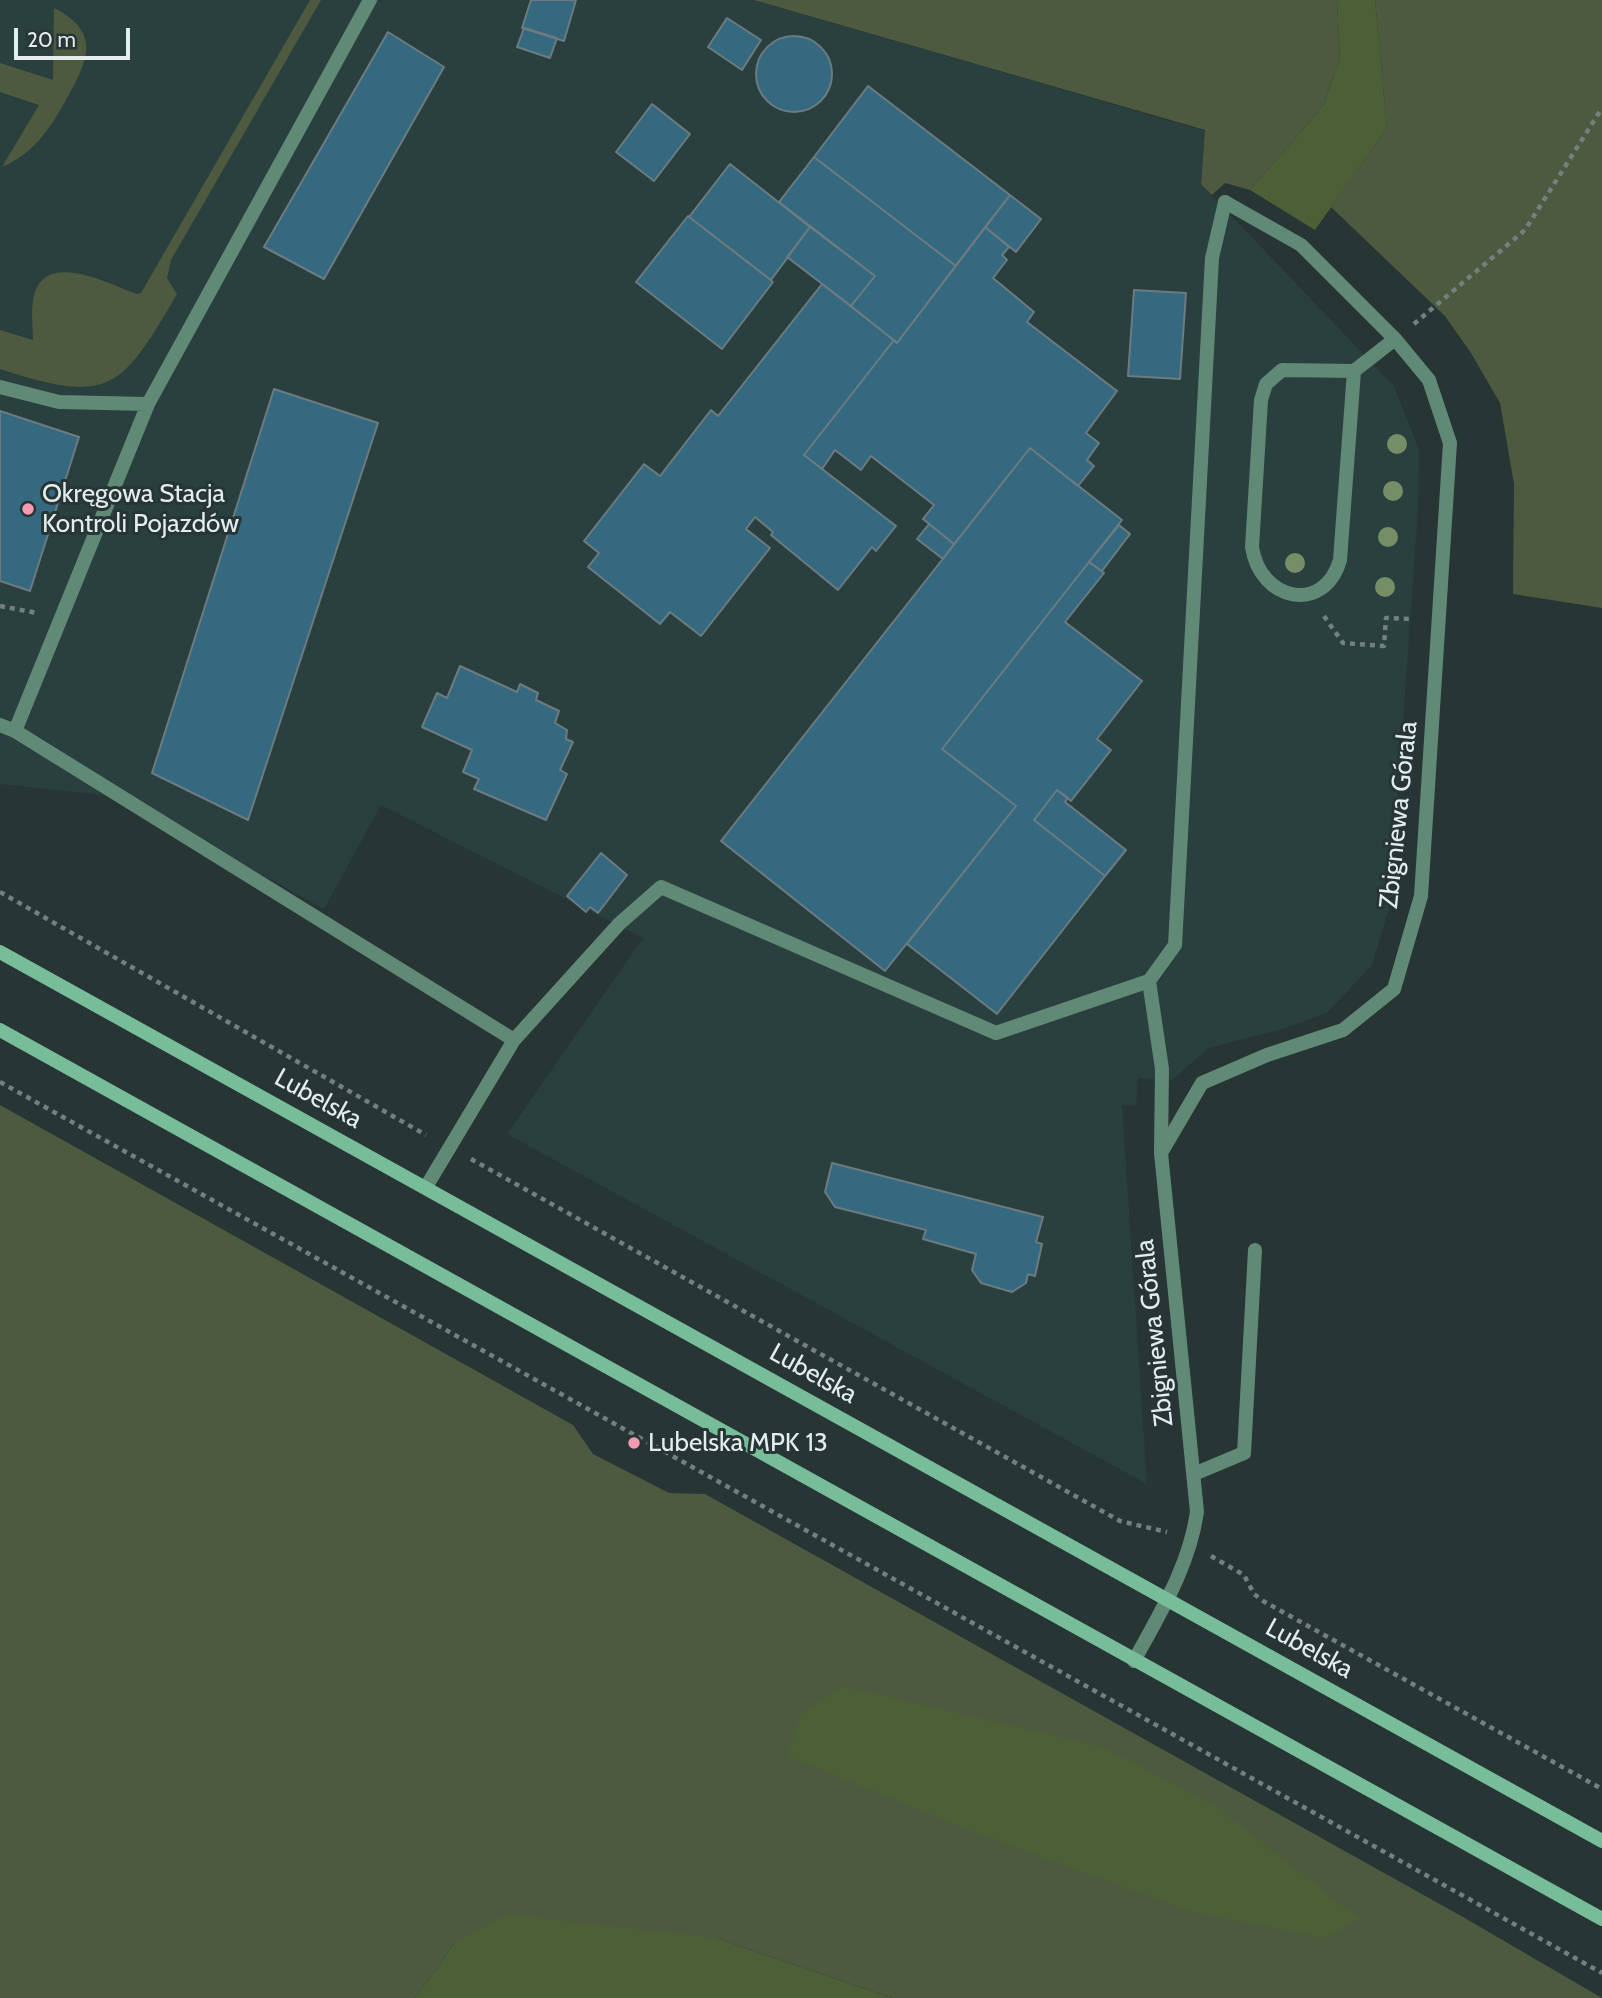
<!DOCTYPE html>
<html>
<head>
<meta charset="utf-8">
<style>
	body { margin:0 }
	#map { position:relative; width:1602px; height:1998px; overflow:hidden; background:#273535; font-family:Cabin,sans-serif }
	canvas { display:block }
	.scale { position:absolute; left:14px; top:28px; width:116px; height:32px; box-sizing:border-box; border:4px solid #e4eded; border-top:0; padding-left:9px; font-size:21px; line-height:24px; white-space:nowrap; color:#e4eded; -webkit-text-stroke:5px #273535; paint-order:stroke }
</style>
</head>
<body>
<div id="map">
<canvas width="1602" height="1998"></canvas>
<div class="scale">20 m</div>
</div>
<script>
const ctx = document.querySelector('canvas').getContext('2d');
ctx.lineJoin = 'round';
function fill(path, color) {
  ctx.fillStyle = color;
  ctx.fill(path, 'evenodd');
}
function trace(path, color, width, dash) {
  ctx.strokeStyle = color;
  ctx.lineWidth = width;
  ctx.lineCap = dash ? 'butt' : 'round';
  ctx.setLineDash(dash || []);
  ctx.stroke(path);
}
function drawText(font, color, halo, rows, align = 'center') {
  ctx.font = font + ' Cabin,sans-serif';
  ctx.lineWidth = 6;
  ctx.setLineDash([]);
  ctx.textBaseline = 'middle';
  ctx.strokeStyle = halo;
  ctx.fillStyle = color;
  for (const [text, x, y, turn = 0] of rows) {
    ctx.save();
    ctx.translate(x, y);
    ctx.rotate((+turn || 0) * Math.PI / 180);
    ctx.textAlign = isNaN(turn) ? turn : align;
    if (halo) ctx.strokeText(text, 0, 0);
    ctx.fillText(text, 0, 0);
    ctx.restore();
  }
}
const built = new Path2D(`
	M0 0H754L1205 131 1201 184 1394 386 1419 450 1418 509 1390 905 1372 965 1328 1012 1286 1028 1209 1048 1172 1080 1138 1078 1136 1106 1122 1105 1147 1484 507 1134 643 938 381 805 324 909 122 797 0 784Z`);
const green = new Path2D(`
	M310 0H321L171 260 167 278 177 294C121 390 110 405 0 369V330L33 340C33 325 30 306 35 292 49 251 111 285 137 294L141 293Z
	M754 0H1337L1340 58 1323 106 1250 190 1225 183 1212 195 1201 184 1205 130Z
	M1375 0H1602V608L1513 594 1514 484 1500 403 1471 353 1445 316 1331 207 1387 128Z
	M54 8C104 33 86 64 65 102 48 131 34 153 2 167L39 105 0 92V63L53 80Z
	M0 1105 573 1425 593 1454 669 1493 705 1494 1463 1917 1602 1998H892L716 1938 455 1942 415 1998H0Z`);
const forest = new Path2D(`
	M1337 0H1375L1387 128 1315 230 1250 190 1323 106 1340 58Z
	M842 1686 1104 1747 1219 1808 1359 1919 1326 1938 1192 1912 966 1829 787 1756 801 1715Z
	M507 1914 716 1938 892 1998H415L455 1942Z`);
const building = new Path2D(`
	M531 0H576L564 41 522 28Z
	M727 18 761 40 742 70 708 47Z
	M524 28 557 38 550 58 517 47Z
	M388 32 444 67 324 279 264 247Z
	M756 74a38 38 0 1 1 76 0a38 38 0 1 1-76 0Z
	M868 86 1010 195 956 266 814 157Z
	M652 104 690 134 654 181 616 152Z
	M814 157 956 266 897 343 851 306 875 276 779 202Z
	M730 164 810 227 771 280 689 217Z
	M1010 195 1041 219 1016 252 985 227Z
	M688 216 773 282 722 349 636 282Z
	M810 227 875 276 851 306 787 257Z
	M985 227 1009 247 1002 255 1007 260 993 278 1034 312 1027 322 1117 391 1086 433 1099 443 1087 460 1094 466 1078 486 1030 448 954 544 923 519 934 505 871 456 861 470 835 450 822 469 804 455 894 340 897 343Z
	M822 284 894 340 804 455 896 526 876 551 872 547 838 590 771 535 773 532 755 517 746 529 770 548 701 636 670 612 660 624 588 567 599 553 584 541 644 464 660 476 711 410 718 416Z
	M1134 290 1186 293 1180 379 1128 376Z
	M274 389 378 423 248 820 152 773Z
	M0 411 79 437 30 591 0 581Z
	M1030 448 1122 520 942 749 1016 806 885 971 721 841Z
	M929 524 954 544 943 559 917 539Z
	M1119 525 1130 534 1102 571 1089 562Z
	M1089 562 1104 573 1065 622 1142 681 1097 739 1111 750 1071 801 1057 790 1034 820 1105 876 997 1014 907 944 1016 806 942 749Z
	M460 666 517 692 520 684 538 693 536 700 559 711 555 723 567 730 566 739 573 742 560 770 567 774 546 820 474 789 479 779 463 772 472 750 422 727 437 693 447 698Z
	M1057 790 1068 798 1065 802 1126 850 1105 876 1034 820Z
	M601 853 627 875 598 913 590 907 586 912 567 896Z
	M832 1163 1043 1217 1036 1242 1042 1244 1035 1276 1028 1274 1026 1283 1012 1292 981 1283 972 1270 976 1254 923 1239 926 1230 835 1207 825 1192Z`);
const path = new Path2D(`
	M1414 324 1525 230 1602 108
	M0 606 37 613
	M1324 616 1343 643 1384 646 1386 618 1412 619
	M0 892 426 1135
	M0 1082 1602 1973
	M471 1159 1120 1521 1167 1532
	M1211 1556 1244 1575 1254 1594 1263 1601 1602 1789`);
const lane = new Path2D(`
	M1354 371 1282 370 1266 384 1261 400 1252 547C1260 601 1324 615 1340 560L1354 371 1395 339
	M0 387 59 402 148 404
	M0 725 15 731 514 1040 426 1187
	M15 731 148 404 370 0
	M1149 981 1162 1069 1161 1153
	M514 1040 619 924 661 887 996 1033 1149 981 1175 945 1212 258 1225 202
	M1194 1474 1244 1453 1255 1250`);
const street = new Path2D(`
	M1134 1661C1160 1613 1189 1567 1197 1512L1161 1153 1202 1083 1267 1055 1343 1030 1394 989 1421 896 1450 443 1429 380 1395 339 1301 245 1225 202`);
const secondary = new Path2D(`
	M0 952 1602 1841
	M0 1030 1602 1919`);
const trees = [
	[1397,444],
	[1393,491],
	[1388,537],
	[1295,563],
	[1385,587]
];
const markers = [
	[28,509,7,"#f19ab1"],
	[634,1443,7,"#f19ab1"]
];
const poiNames = [
	["Okręgowa Stacja",42,494],
	["Kontroli Pojazdów",42,524],
	["Lubelska MPK 13",648,1443]
];
const streetNames = [
	["Zbigniewa Górala",1399,815,-84],
	["Lubelska",318,1099,29],
	["Zbigniewa Górala",1155,1333,-96],
	["Lubelska",813,1374,29],
	["Lubelska",1309,1649,29]
];
fill(built, '#29403f');
fill(green, '#4e5a3f');
fill(forest, '#4d5f36');
fill(building, '#35697f');
trace(building, '#6d7b81', 2);
trace(path, '#748080', 4.5, [5, 5]);
trace(lane, '#608a75', 14);
trace(street, '#608a75', 14);
trace(secondary, '#78bd9a', 14);
ctx.fillStyle = '#768e68';
for (const [x, y] of trees) {
  ctx.beginPath();
  ctx.arc(x, y, 10, 0, 2 * Math.PI);
  ctx.fill();
}
for (const [x, y, r, color] of markers) {
  const dot = new Path2D();
  dot.arc(x, y, r, 0, 2 * Math.PI);
  ctx.fillStyle = color;
  ctx.fill(dot);
  trace(dot, '#273535', 2.5);
}
drawText('26px', '#e4eded', '#273535', poiNames, 'left');
drawText('26px', '#e4eded', '#273535', streetNames);
</script>
</body>
</html>
